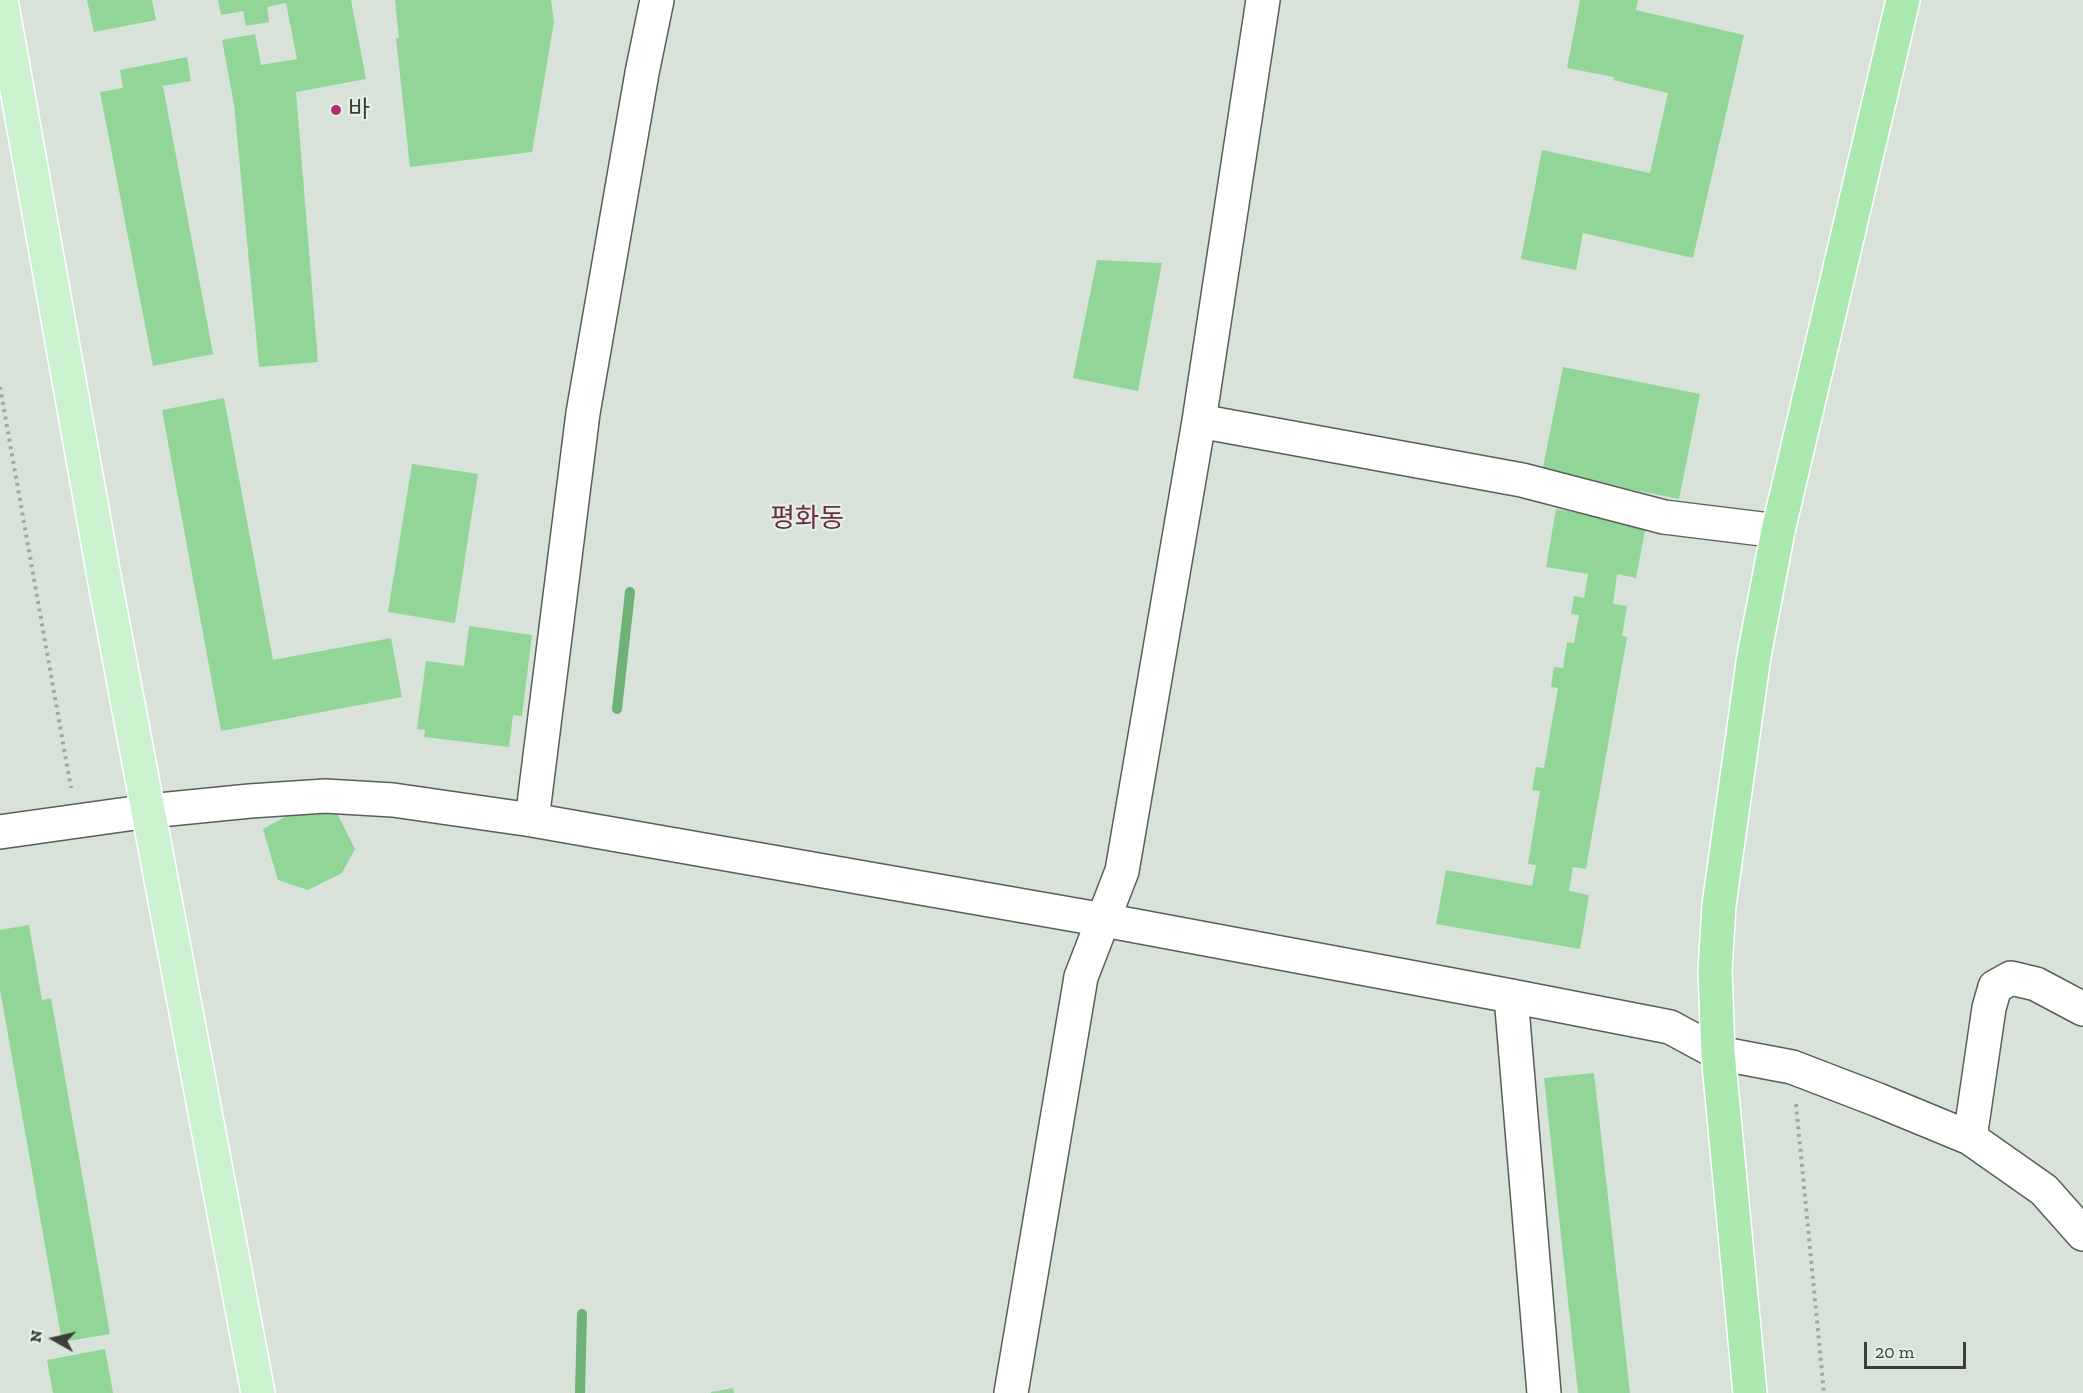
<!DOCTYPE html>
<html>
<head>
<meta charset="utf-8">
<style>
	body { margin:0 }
	#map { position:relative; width:2083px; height:1393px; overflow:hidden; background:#d8e2d8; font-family:"Zilla Slab",serif }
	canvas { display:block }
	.north { position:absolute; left:24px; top:1309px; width:60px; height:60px; -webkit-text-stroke:4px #e5f0e6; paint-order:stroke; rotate:278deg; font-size:16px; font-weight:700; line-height:24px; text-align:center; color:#3a3e3a }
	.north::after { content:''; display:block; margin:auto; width:21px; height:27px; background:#3a3e3a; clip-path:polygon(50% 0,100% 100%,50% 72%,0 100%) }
	.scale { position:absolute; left:1864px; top:1342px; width:102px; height:27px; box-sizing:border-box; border:3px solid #3a3e3a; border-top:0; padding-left:8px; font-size:18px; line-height:21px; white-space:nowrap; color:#3a3e3a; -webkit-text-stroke:4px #e5f0e6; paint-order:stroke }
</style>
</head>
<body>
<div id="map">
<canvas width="2083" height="1393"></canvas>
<div class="north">N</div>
<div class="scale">20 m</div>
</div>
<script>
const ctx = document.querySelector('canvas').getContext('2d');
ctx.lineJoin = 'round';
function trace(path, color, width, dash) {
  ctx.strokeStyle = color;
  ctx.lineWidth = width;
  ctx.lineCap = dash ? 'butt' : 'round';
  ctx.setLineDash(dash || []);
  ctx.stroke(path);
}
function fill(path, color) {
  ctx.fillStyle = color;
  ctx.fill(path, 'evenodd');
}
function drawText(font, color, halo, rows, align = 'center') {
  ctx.font = font + ' "Zilla Slab","Noto Sans KR",serif';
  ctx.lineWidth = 4.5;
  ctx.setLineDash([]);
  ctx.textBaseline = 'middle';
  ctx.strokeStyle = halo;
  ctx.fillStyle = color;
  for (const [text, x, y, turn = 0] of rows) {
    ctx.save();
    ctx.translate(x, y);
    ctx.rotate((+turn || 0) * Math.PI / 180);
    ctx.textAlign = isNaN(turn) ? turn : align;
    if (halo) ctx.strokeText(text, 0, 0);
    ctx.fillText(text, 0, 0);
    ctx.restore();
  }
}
const stream = new Path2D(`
	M617 709 630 592
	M580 1393 582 1314`);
const building = new Path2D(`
	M87 0H152L156 20 94 32Z
	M218 0H351L366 79 296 92 318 362 259 367 234 104 222 40 255 34 261 65 297 59 286 3 267 7 269 22 246 26 243 11 221 15Z
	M395 0H551L554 22 532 152 410 167 396 38H399Z
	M1580 0H1638L1636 10 1744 35 1693 258 1583 233 1576 270 1521 259 1542 150 1650 173 1668 93 1613 80 1614 77 1567 68Z
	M187 57 191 81 163 86 213 354 153 366 100 92 123 88 120 70Z
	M1097 260 1162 263 1138 391 1073 378Z
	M1563 367 1700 394 1679 499 1542 472Z
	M224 398 273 660 391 638 402 697 221 731 162 410Z
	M412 464 478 474 455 623 388 612Z
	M1556 509 1646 525 1636 578 1617 574 1613 604 1627 606 1622 636 1627 637 1586 869 1573 867 1569 891 1589 895 1580 949 1436 924 1446 870 1532 886 1536 865 1528 864 1540 791 1532 790 1536 767 1544 768 1558 688 1551 687 1554 667 1563 668 1567 642 1574 643 1579 615 1571 614 1574 596 1584 598 1588 574 1546 567Z
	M469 626 532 635 522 716 513 715 509 747 424 737 425 730 417 729 426 661 464 666Z
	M336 811 355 849 342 873 308 890 278 880 263 829 292 813Z
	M29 925 42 1000 51 998 110 1334 62 1342 0 989V930Z
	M1594 1073 1630 1393H1578L1544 1078Z
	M105 1349 113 1393H53L47 1360Z
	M733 1388 734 1393H711V1392Z`);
const path = new Path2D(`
	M0 387 71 788
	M1796 1104 1824 1393`);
const minor = new Path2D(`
	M1199 421 1522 480 1664 517 1778 531
	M532 820 583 413 642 73 657 0
	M0 832 149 811 250 801 325 796 393 800 532 820 1104 920 1511 996 1670 1027 1718 1053 1792 1067 1878 1100 1970 1138 2044 1190 2083 1234
	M1511 996 1544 1393
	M1970 1138 1989 1008 1995 987 2011 978 2036 984 2083 1009
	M1011 1393 1081 977 1122 871 1199 421 1263 0`);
const major = new Path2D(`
	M1 0 107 593 258 1393`);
const highway = new Path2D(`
	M1750 1393 1718 1053 1715 971 1719 905 1754 656 1778 531 1903 0`);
const markers = [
	[336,110,6,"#b52c6d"]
];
const poiNames = [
	["바",348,110]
];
const quarterNames = [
	["평화동",807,519]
];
trace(stream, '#6fb176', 10);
fill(building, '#92d598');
trace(minor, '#576058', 36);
trace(major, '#fff', 36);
trace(highway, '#fff', 36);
trace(path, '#a0a8a0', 4, [3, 4.5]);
trace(minor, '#fff', 33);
trace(major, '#ccf1cf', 33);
trace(highway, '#aae8af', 33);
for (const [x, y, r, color] of markers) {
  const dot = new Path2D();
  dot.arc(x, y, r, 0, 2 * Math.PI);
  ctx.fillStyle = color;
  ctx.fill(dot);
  trace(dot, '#e5f0e6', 2);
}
drawText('24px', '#3a3e3a', '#e5f0e6', poiNames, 'left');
drawText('27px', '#6d2b46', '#e5f0e6', quarterNames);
</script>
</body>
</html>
